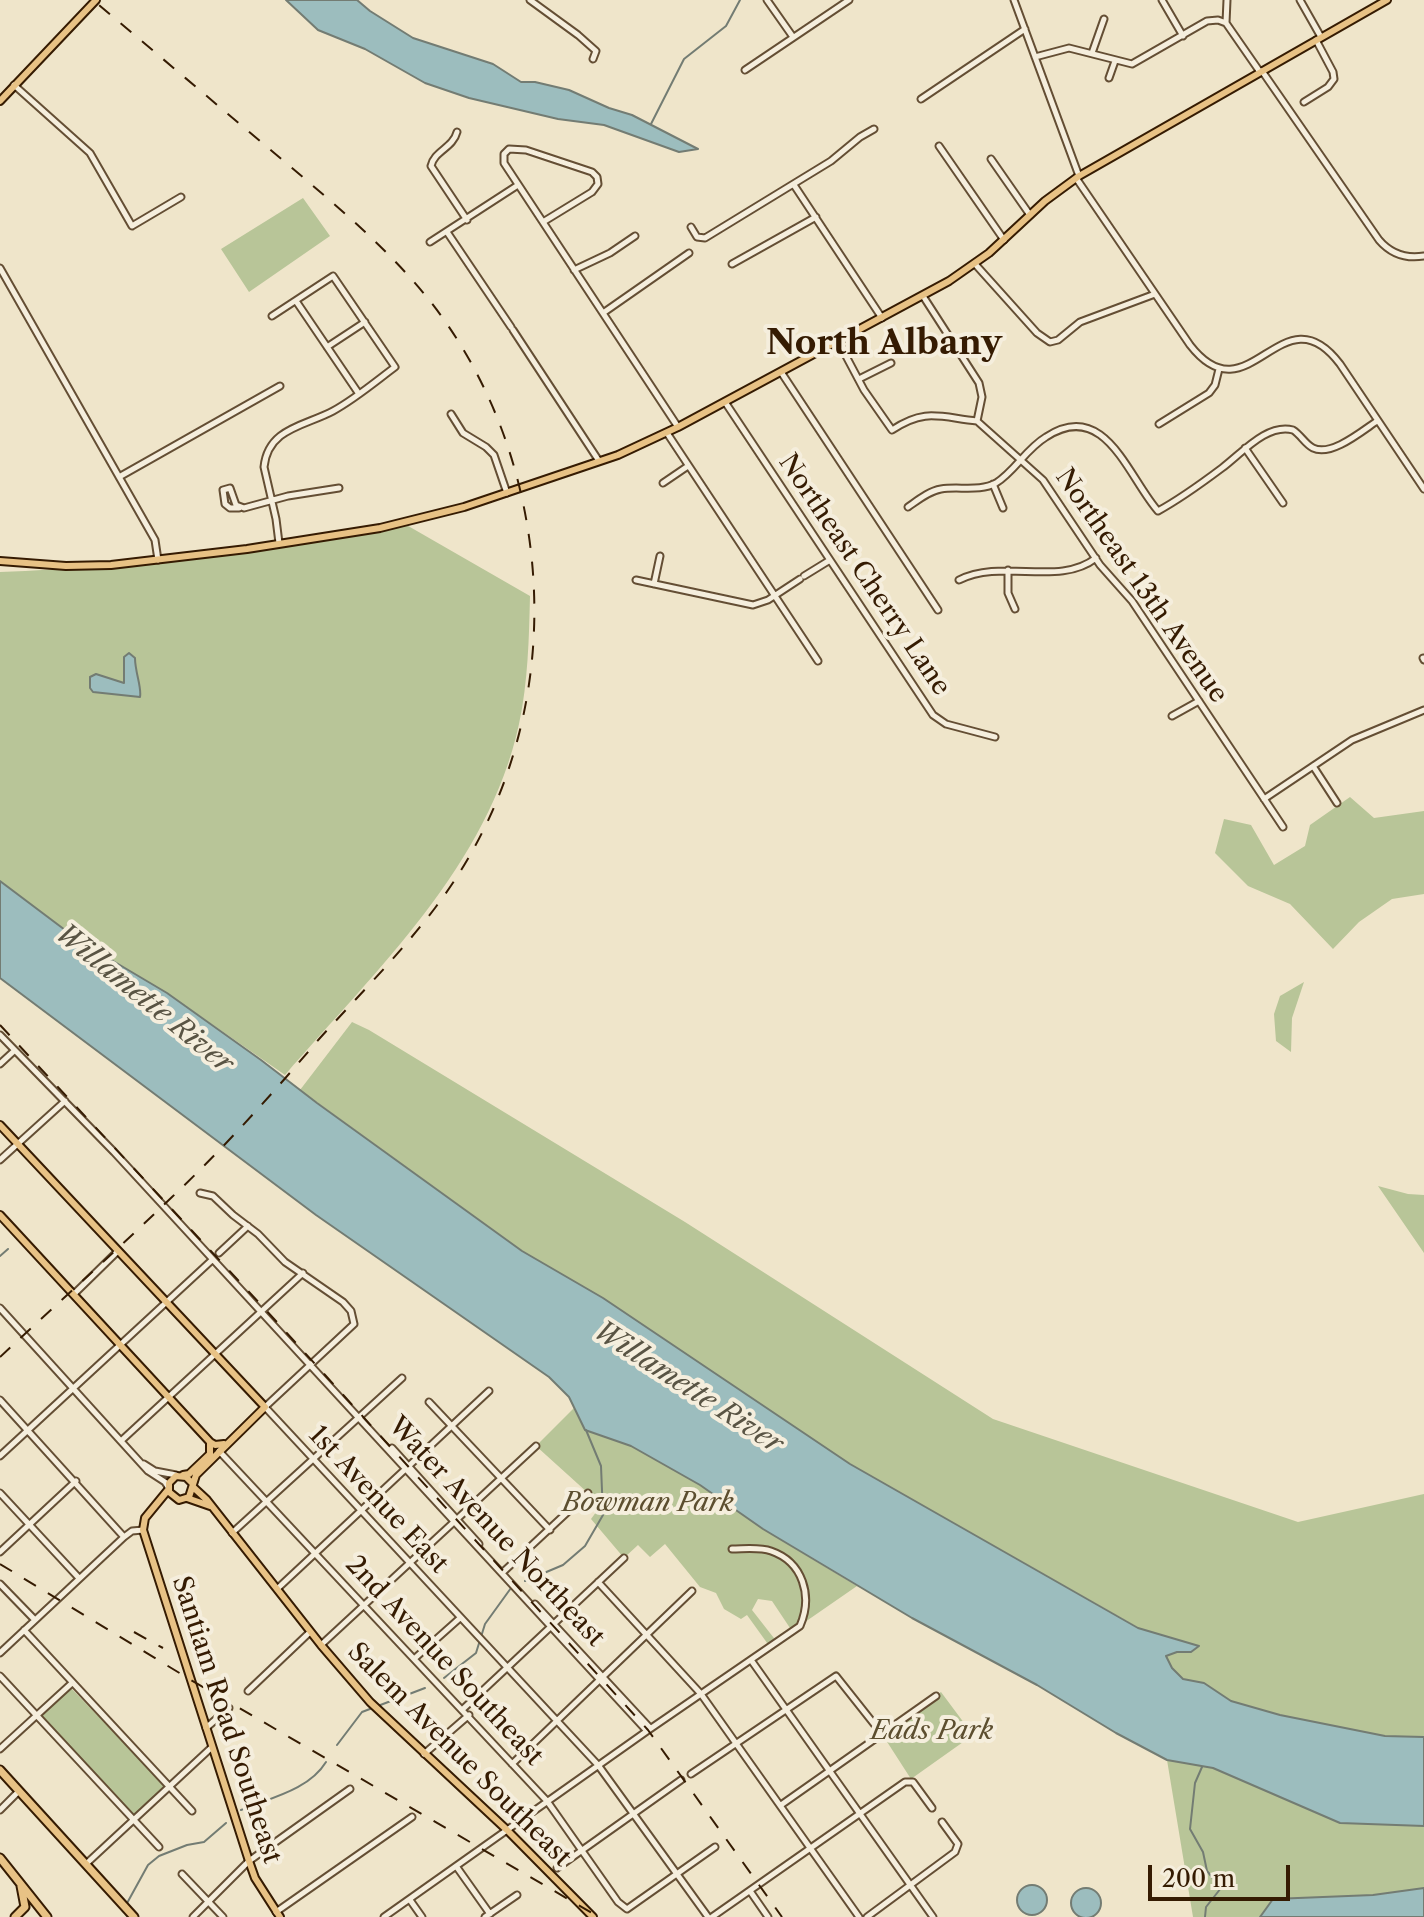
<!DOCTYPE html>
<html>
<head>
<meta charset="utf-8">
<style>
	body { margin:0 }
	#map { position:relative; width:1424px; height:1917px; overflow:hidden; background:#efe5ca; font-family:"Libre Caslon Text",serif }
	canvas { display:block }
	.scale { position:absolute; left:1148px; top:1865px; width:142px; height:36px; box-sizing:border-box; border:4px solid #351b02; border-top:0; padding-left:10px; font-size:24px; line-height:28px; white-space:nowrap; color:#351b02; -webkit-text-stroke:6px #f5eedd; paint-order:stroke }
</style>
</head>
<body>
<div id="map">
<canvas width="1424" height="1917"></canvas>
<div class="scale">200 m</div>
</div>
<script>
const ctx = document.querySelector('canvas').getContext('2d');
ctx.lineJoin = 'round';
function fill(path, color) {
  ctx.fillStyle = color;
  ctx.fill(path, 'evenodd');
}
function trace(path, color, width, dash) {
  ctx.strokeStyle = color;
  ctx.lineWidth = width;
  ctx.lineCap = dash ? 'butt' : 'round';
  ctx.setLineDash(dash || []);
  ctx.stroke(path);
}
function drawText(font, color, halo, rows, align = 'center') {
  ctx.font = font + ' "Libre Caslon Text",serif';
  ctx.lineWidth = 8;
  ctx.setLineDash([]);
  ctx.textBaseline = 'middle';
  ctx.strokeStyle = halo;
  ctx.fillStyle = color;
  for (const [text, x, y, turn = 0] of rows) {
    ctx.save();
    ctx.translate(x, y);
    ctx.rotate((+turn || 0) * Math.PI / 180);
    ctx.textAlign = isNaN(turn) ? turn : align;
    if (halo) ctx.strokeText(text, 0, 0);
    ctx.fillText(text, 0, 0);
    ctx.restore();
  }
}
const green = new Path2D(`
	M303 198 330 236 249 292 221 249Z
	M403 523 530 596C529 638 528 682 519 724 488 866 377 969 285 1075L167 993 81 942 0 881V572C135 568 269 543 403 523Z
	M1350 797 1374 818 1424 811V894L1392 899 1359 922 1333 949 1290 904 1248 886 1215 853 1224 819 1251 825 1274 865 1305 846 1310 825Z
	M1304 982 1292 1018 1291 1052 1276 1041 1274 1014 1280 996Z
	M352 1022 369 1030 685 1222 993 1419 1298 1522 1424 1494V1737L1385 1736 1280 1715 1231 1701 1204 1683 1183 1679 1172 1668 1166 1656 1177 1652H1191L1198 1646 1139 1628 850 1464 603 1298 522 1251 300 1090Z
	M1378 1186 1408 1194 1424 1195V1253Z
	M574 1408 586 1430 631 1446 700 1485 763 1529 857 1586 792 1631 772 1601 758 1599 752 1610 777 1642 770 1647 747 1615 741 1619 724 1609 716 1593 700 1587 665 1544 650 1557 638 1545 624 1558 591 1519 605 1500 588 1493 536 1446Z
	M71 1688 165 1786 134 1815 40 1716Z
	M941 1692 973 1735 911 1779 882 1734Z
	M1167 1760 1213 1768 1340 1823 1424 1826V1917H1193Z`);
const water = new Path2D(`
	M286 0H357L370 11 413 38 493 64 521 82H535L569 90 609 108 632 115 698 149 679 152 604 125 558 119 469 98 425 83 365 49 318 30Z
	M129 653 135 658C135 672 142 688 140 697L93 692 90 688V677L96 674 124 683V657Z
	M0 881 81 942 167 993 261 1060 317 1103 522 1251 603 1298 850 1464 1138 1628 1199 1646 1191 1652H1177L1166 1656 1172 1668 1183 1679 1204 1683 1231 1701 1280 1715 1385 1736 1424 1737V1826L1340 1823 1213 1768 1167 1760 1116 1733 1037 1685 912 1618 763 1529 700 1485 631 1446 585 1430 569 1397 549 1377 316 1215 0 978Z
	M1017 1900a15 15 0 1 1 30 0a15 15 0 1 1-30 0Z
	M1424 1888V1917H1260L1273 1899 1373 1895Z
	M1071 1903a15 15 0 1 1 30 0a15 15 0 1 1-30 0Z`);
const stream = new Path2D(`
	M651 124 684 59 726 26 740 0
	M0 1256 8 1249
	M525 1581 563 1565 585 1546 603 1515 601 1466 586 1430
	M444 1678 476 1653 485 1624 511 1588
	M337 1745 362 1712 425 1688
	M1202 1767 1195 1783 1190 1829 1203 1852 1207 1871 1221 1888 1206 1907 1205 1917
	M241 1810C270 1798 309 1790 326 1762
	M126 1905 148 1865 159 1856 187 1845 204 1842 226 1823`);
const minor = new Path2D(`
	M530 0 578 35 596 51 593 59
	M767 0 793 37
	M1014 0 1079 176
	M1162 0 1183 36
	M1300 0 1321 37
	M1226 23 1227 0
	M1092 53 1104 19
	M1035 57 1069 48 1132 64 1207 21 1218 20 1226 23 1260 72
	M745 70 849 0
	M1262 71 1379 240C1391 254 1406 259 1424 256
	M1109 78 1115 61
	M14 85 90 153 132 226 181 197
	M921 99 1025 29
	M1304 102 1328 87 1334 79 1333 72 1316 40
	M457 132C453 148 434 151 431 166L467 220
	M939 146 1004 240
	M991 159 1030 215
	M1076 178 1190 345C1249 421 1282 287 1340 364L1424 489
	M794 185 882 318
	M543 222 592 192 598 184 597 177 592 172 526 150 509 149 504 154V163L678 427
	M691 227 697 237 705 238 831 161 860 137 874 129
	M447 232 511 327
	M430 242 518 185
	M732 264 816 217
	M975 264 1037 333 1050 342 1058 340 1080 322 1155 294
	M0 268 155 540 158 560
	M574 270 610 253 635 236
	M923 296 979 383 982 397 977 421 1043 480 1100 565 1132 601 1283 827
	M296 301 359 394
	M603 313 689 253
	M272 316 333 276 395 367C375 382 355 399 333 411 305 426 268 428 264 467L276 519 279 543
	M513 330 599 461
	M838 341 864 390 892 430C925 408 939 417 977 421
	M327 347 365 322
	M781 372 938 610
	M859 379 891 363
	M725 402 933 715 946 724 995 737
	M451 414 463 433 486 447 494 455 507 493
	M1159 424 1209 393 1215 385 1219 369
	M667 433 818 661
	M1245 448 1283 503
	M119 477 280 386
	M663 483 688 466
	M993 484 1003 508
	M908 507C918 500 929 491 941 489 958 486 980 492 996 483 1015 471 1026 449 1046 437 1105 398 1128 477 1158 511 1180 499 1202 483 1222 468 1242 453 1267 423 1293 430 1301 435 1305 444 1313 448 1331 457 1362 431 1377 421
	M239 508H230L225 504 223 490 230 488 236 505 244 508 288 496 339 488
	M1008 570V593L1015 609
	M804 576 830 560
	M636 580 753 605 768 600 800 579
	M959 580C1003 558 1059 587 1096 558
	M654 584 660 556
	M1423 658 1424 660
	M1172 716 1199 701
	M1313 766 1337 803
	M1264 799 1352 740 1424 710
	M0 1035 114 1152 647 1731
	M0 1064 14 1051
	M0 1160 65 1101
	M200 1193 213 1196 233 1215 258 1234 285 1262 343 1302 351 1311 354 1324 265 1407 598 1765 708 1917
	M219 1253 248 1226
	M74 1294 118 1251
	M0 1308 148 1471 165 1482 168 1487
	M0 1400 124 1537
	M429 1402 550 1530
	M122 1440 303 1273
	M392 1448 479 1544
	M219 1451 547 1801 618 1902 627 1909 715 1847
	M0 1456 212 1260
	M144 1464 155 1471 176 1475
	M0 1493 78 1577
	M232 1533 402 1378
	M0 1552 76 1481
	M502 1573 588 1493
	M598 1582 701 1694 859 1917
	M0 1584 34 1619
	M277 1589 489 1391
	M535 1604 650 1728
	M24 1630 192 1811
	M321 1645 536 1446
	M0 1653 124 1537 132 1531 143 1530
	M414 1659 460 1618
	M751 1660 933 1917
	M0 1676 159 1847
	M248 1691 310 1632
	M463 1709 624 1558
	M206 1728 229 1708
	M0 1749 72 1683
	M424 1754 469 1715
	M512 1764 692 1591
	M691 1774 836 1676 882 1734
	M781 1805 936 1696
	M0 1810 19 1791
	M86 1864 212 1747
	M456 1866 490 1914
	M557 1868 681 1780
	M182 1874 223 1917
	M750 1891 768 1917
	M410 1900 422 1917
	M276 1912 412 1817
	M193 1917 249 1861 350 1789
	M384 1917 647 1731 800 1626C813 1596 803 1562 771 1551 760 1547 744 1549 732 1549
	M485 1917 517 1895
	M712 1917 905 1782H913L932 1808
	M867 1917 955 1852 958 1844 942 1822`);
const major = new Path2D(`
	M0 101 96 0
	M0 561 66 566 111 565 247 549 380 528 464 507 618 455 678 427 949 281 989 253 1045 201 1079 176 1387 0
	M0 1125 265 1407 196 1475 189 1497 179 1500 169 1492V1483L176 1476 186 1477 193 1484
	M0 1215 210 1442 215 1445 224 1444
	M183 1475 189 1474 210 1454V1442
	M193 1487 207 1500 321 1645 370 1702 507 1830 593 1917
	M168 1490 145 1518 143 1530 249 1861 255 1878 280 1917
	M187 1498 210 1506`);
const highway = new Path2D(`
	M0 1770 134 1917
	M0 1858 47 1917
	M15 1917 25 1907 21 1886`);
const rail = new Path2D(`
	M0 1025 265 1309 648 1730 782 1917
	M0 1357C57 1304 116 1251 172 1197 225 1147 273 1093 320 1038 359 995 400 954 435 908 518 799 549 663 528 530 515 447 482 367 430 301 386 246 332 202 279 157 217 105 155 52 93 0
	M0 1564 191 1680 599 1917
	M134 1632 163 1648`);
const streetNames = [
	["Northeast Cherry Lane",864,575,56],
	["Northeast 13th Avenue",1141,586,55],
	["1st Avenue East",378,1500,47],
	["Water Avenue Northeast",496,1532,47],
	["2nd Avenue Southeast",444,1661,47],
	["Santiam Road Southeast",226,1720,72],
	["Salem Avenue Southeast",459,1755,45]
];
const parkNames = [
	["Bowman Park",648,1503],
	["Eads Park",932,1731]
];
const waterNames = [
	["Willamette River",144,999,39],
	["Willamette River",688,1388,33]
];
const districtNames = [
	["North Albany",884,344]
];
fill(green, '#b8c598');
fill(water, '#9cbdbe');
trace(water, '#737c73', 2);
trace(stream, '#737c73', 2);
trace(minor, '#644e34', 9);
trace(major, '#351b02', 10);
trace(highway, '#351b02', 11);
trace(minor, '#f5eedd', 5);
trace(major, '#e8c285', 6);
trace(highway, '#e8c285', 7);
trace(rail, '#351b02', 2, [14, 14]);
drawText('26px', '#351b02', '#f5eedd', streetNames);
drawText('italic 26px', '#5c4e2f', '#f5eedd', parkNames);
drawText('italic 28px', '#595444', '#f5eedd', waterNames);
drawText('bold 34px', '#351b02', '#f5eedd', districtNames);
</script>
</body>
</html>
